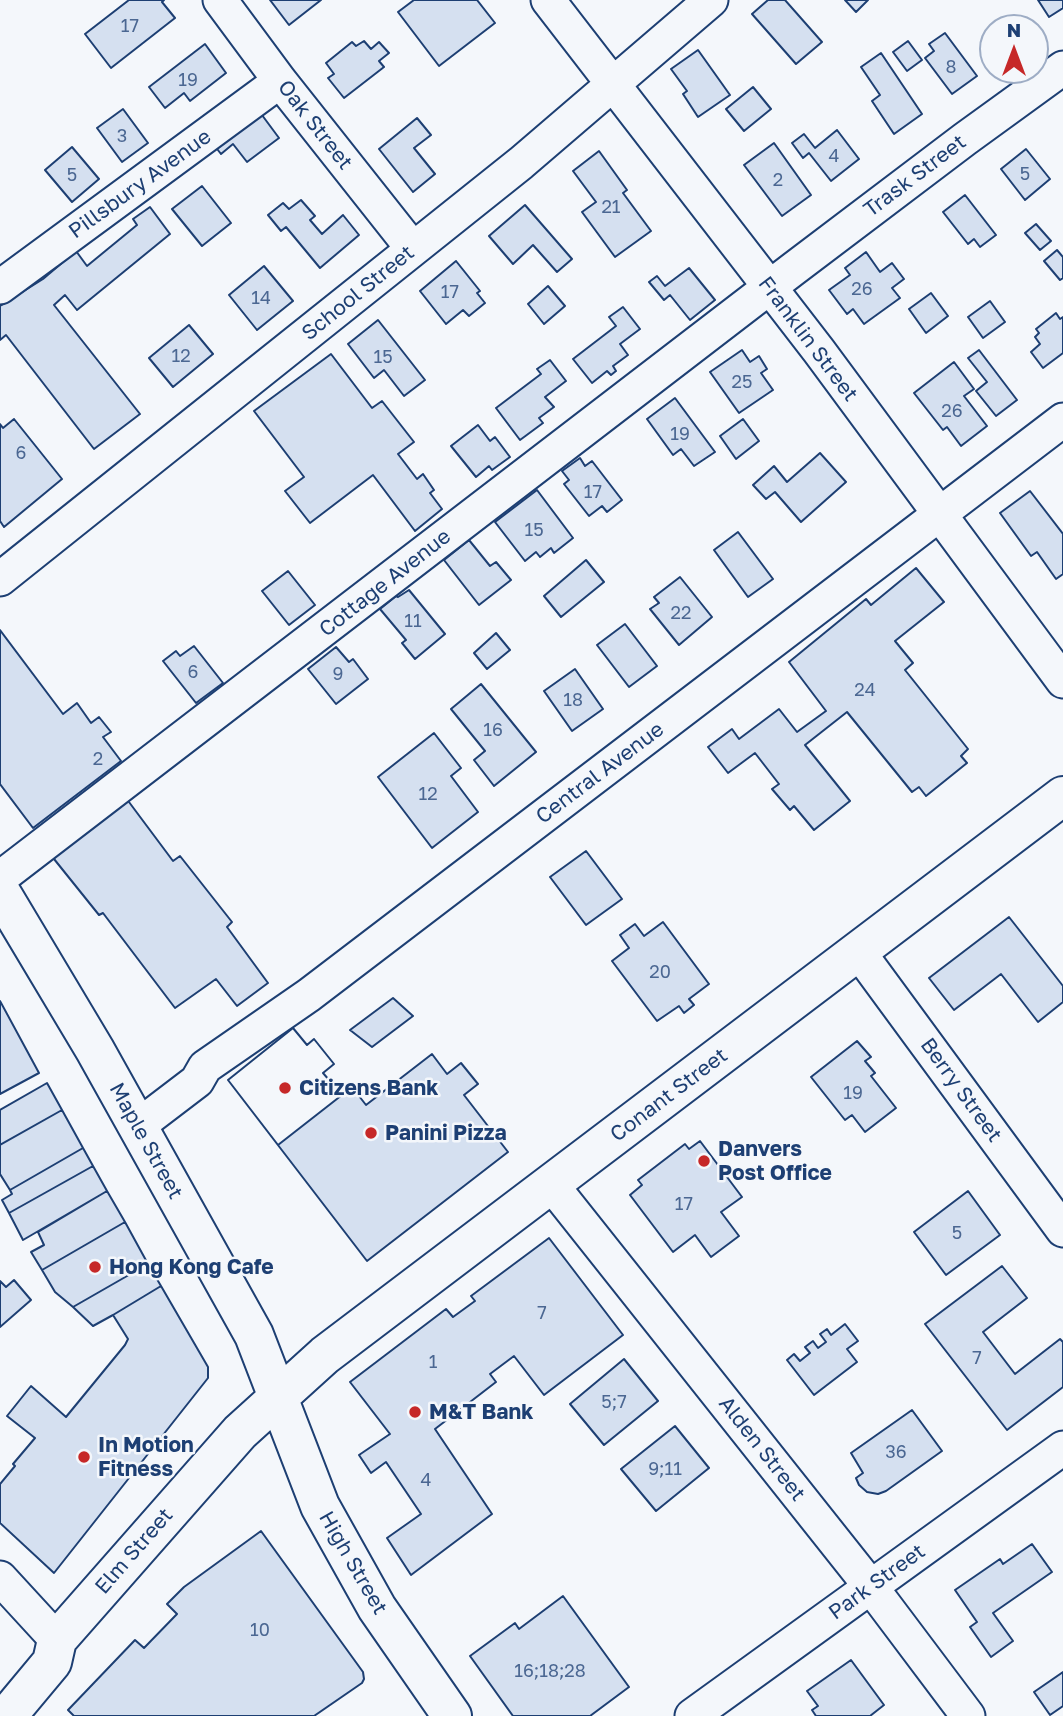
<!DOCTYPE html>
<html>
<head>
<meta charset="utf-8">
<style>
	body { margin:0 }
	#map { position:relative; width:1063px; height:1716px; overflow:hidden; background:#f4f7fb; font-family:"Golos Text",sans-serif }
	canvas { display:block }
	.north { position:absolute; left:979px; top:14px; width:70px; height:70px; box-sizing:border-box; background:#f4f7fb; border:2px solid #9eadc5; border-radius:50%; rotate:0deg; font-size:19px; font-weight:700; line-height:28px; text-align:center; color:#1d3f73 }
	.north::after { content:''; display:block; margin:auto; width:24px; height:32px; background:#c62828; clip-path:polygon(50% 0,100% 100%,50% 72%,0 100%) }
</style>
</head>
<body>
<div id="map">
<canvas width="1063" height="1716"></canvas>
<div class="north">N</div>
</div>
<script>
const ctx = document.querySelector('canvas').getContext('2d');
ctx.lineJoin = 'round';
function fill(path, color) {
  ctx.fillStyle = color;
  ctx.fill(path, 'evenodd');
}
function trace(path, color, width, dash) {
  ctx.strokeStyle = color;
  ctx.lineWidth = width;
  ctx.lineCap = dash ? 'butt' : 'round';
  ctx.setLineDash(dash || []);
  ctx.stroke(path);
}
function drawText(font, color, halo, rows, align = 'center') {
  ctx.font = font + ' "Golos Text",sans-serif';
  ctx.lineWidth = 5;
  ctx.setLineDash([]);
  ctx.textBaseline = 'middle';
  ctx.strokeStyle = halo;
  ctx.fillStyle = color;
  for (const [text, x, y, turn = 0] of rows) {
    ctx.save();
    ctx.translate(x, y);
    ctx.rotate((+turn || 0) * Math.PI / 180);
    ctx.textAlign = isNaN(turn) ? turn : align;
    if (halo) ctx.strokeText(text, 0, 0);
    ctx.fillText(text, 0, 0);
    ctx.restore();
  }
}
const building = new Path2D(`
	M129 0H164L162 2 175 18 111 68 85 34Z
	M270 0H321L289 25Z
	M414 0H477L495 23 439 66 398 12Z
	M768 0H785L822 42 796 64 752 14Z
	M845 0H868L856 12Z
	M1038 0H1063V8L1049 17Z
	M945 33 977 76 952 94 925 58 934 51 929 44Z
	M364 41 371 49 379 42 389 53 379 61 384 67 344 98 328 78 334 74 326 63 352 42 356 46Z
	M908 41 922 60 907 71 893 52Z
	M205 44 226 73 190 101 184 93 165 108 149 87Z
	M698 50 730 95 698 117 683 94 687 91 671 69Z
	M881 53 922 114 894 134 872 101 880 95 861 67Z
	M753 87 771 109 744 131 726 109Z
	M123 109 148 143 122 162 97 128Z
	M259 111 279 138 247 162 233 144 221 154 214 145Z
	M417 118 431 135 414 148 435 174 413 192 379 149Z
	M837 130 859 159 831 181 809 153 803 158 792 143 804 134 815 148Z
	M774 143 811 195 782 216 744 165Z
	M72 147 99 179 72 202 45 170Z
	M1026 149 1050 179 1025 200 1001 169Z
	M599 151 627 190 623 193 651 231 615 257 582 212 596 202 573 171Z
	M202 186 231 223 202 246 172 209Z
	M965 195 996 235 980 247 974 239 968 244 943 212Z
	M301 200 315 216 310 220 322 234 343 215 359 235 320 268 286 227 281 231 268 215 283 203 289 209Z
	M525 205 572 259 557 272 533 245 513 264 489 236Z
	M150 207 170 234 77 310 65 295 54 305 140 414 94 449 6 335 0 340V306L43 279 76 251 87 266 137 225 133 219Z
	M1036 224 1051 241 1040 250 1025 233Z
	M1057 250 1063 257V278L1060 280 1044 261Z
	M866 252 880 272 892 263 904 279 892 288 900 298 864 324 853 309 847 314 829 290 850 275 845 268Z
	M456 261 480 291 477 293 485 303 469 316 463 310 446 324 420 291Z
	M264 266 293 301 257 330 229 295Z
	M689 268 715 300 690 320 670 295 664 300 649 282 657 276 665 286Z
	M548 286 565 306 544 324 528 304Z
	M931 293 948 316 926 333 909 309Z
	M990 301 1005 322 983 338 968 317Z
	M623 307 640 329 620 344 628 355 613 366 616 371 611 375 607 371 592 383 573 359 616 326 609 317Z
	M1056 313 1060 319 1063 317V353L1043 368 1031 352 1040 344 1035 337 1039 333 1036 329Z
	M378 320 425 380 404 396 384 370 374 378 348 344Z
	M189 325 213 354 173 387 149 358Z
	M742 350 750 362 759 356 767 369 761 373 773 390 739 413 710 372Z
	M979 350 1017 400 996 416 976 391 987 382 968 358Z
	M331 354 372 408 382 401 414 442 398 454 417 479 423 474 434 490 430 493 442 509 415 531 373 475 310 523 285 491 304 477 254 411Z
	M550 360 566 381 545 397 554 407 539 418 543 423 520 440 496 408 541 374 537 369Z
	M954 362 974 389 964 396 987 426 961 446 947 427 943 430 914 393Z
	M675 398 715 452 694 466 681 449 673 455 647 419Z
	M14 419 62 479 4 527 0 521V424L3 428Z
	M743 419 759 441 736 459 720 436Z
	M478 425 490 441 495 437 510 457 492 470 489 466 476 477 451 446Z
	M820 453 846 482 801 522 775 492 766 499 753 485 774 466 787 482Z
	M580 458 585 466 592 461 622 500 607 512 602 506 589 516 564 484 569 480 562 471Z
	M537 490 573 538 554 553 551 548 540 557 536 552 525 561 495 522Z
	M1030 491 1063 534V574L1056 579 1037 552 1031 556 1000 513Z
	M738 532 773 579 748 597 714 550Z
	M469 540 490 566 496 562 511 580 479 605 444 560Z
	M586 560 604 582 561 617 544 596Z
	M916 568 944 602 895 641 913 663 905 670 968 749 961 756 967 763 926 796 919 787 912 792 847 712 805 745 850 801 814 830 794 806 790 810 772 789 779 784 755 753 728 773 708 747 732 729 739 739 779 709 797 732 826 711 789 662 866 599 871 605Z
	M288 571 315 605 289 625 262 591Z
	M680 577 712 617 679 645 650 609 659 603 654 597Z
	M409 590 445 634 415 659 402 643 406 640 380 609 396 596 398 597Z
	M625 624 657 666 629 687 597 645Z
	M0 630 63 714 77 703 91 723 99 717 111 732 103 737 121 761 33 828 0 784Z
	M496 633 510 650 487 669 474 653Z
	M194 646 223 683 196 703 163 661 176 651 180 656Z
	M336 647 349 662 353 659 368 679 336 704 308 669Z
	M575 669 603 709 572 731 544 691Z
	M481 684 536 752 494 786 474 760 485 751 451 709Z
	M434 733 461 768 451 776 478 812 432 848 378 777Z
	M123 794 173 861 180 856 232 922 227 927 268 983 237 1006 216 979 175 1008 103 913 99 915 50 854Z
	M586 851 622 899 586 925 550 877Z
	M1009 917 1063 986V1002L1038 1022 1001 974 954 1010 929 978Z
	M663 922 709 984 689 999 694 1005 684 1013 679 1006 657 1021 612 961 629 948 620 935 635 924 644 936Z
	M393 998 413 1016 372 1047 350 1030Z
	M0 1001 39 1073 0 1094Z
	M293 1028 307 1045 314 1039 334 1064 323 1073 342 1095 278 1145 228 1080Z
	M293 1028 307 1045 314 1039 334 1064 323 1073 342 1095 352 1087 366 1105 432 1054 447 1074 461 1063 478 1084 464 1095 508 1152 367 1261 228 1080Z
	M857 1041 871 1057 865 1061 875 1073 871 1076 896 1108 865 1132 852 1115 845 1120 811 1077Z
	M47 1083 62 1110 0 1145V1110Z
	M62 1110 83 1148 10 1190 0 1174V1145Z
	M700 1141 742 1197 721 1212 739 1236 711 1257 695 1235 673 1252 630 1195 642 1185 638 1180 685 1144 689 1149Z
	M83 1148 93 1166 9 1213 2 1200 12 1194 10 1190Z
	M93 1166 107 1191 23 1240 9 1213Z
	M107 1191 125 1222 42 1270 31 1252 44 1245 38 1232Z
	M968 1191 1000 1235 946 1275 914 1232Z
	M125 1222 148 1264 73 1307 55 1292 42 1270Z
	M549 1238 623 1335 544 1395 514 1356 490 1374 496 1382 435 1429 492 1514 411 1575 387 1538 421 1514 386 1462 371 1473 359 1455 390 1434 350 1382 446 1309 453 1317 475 1301 471 1296Z
	M148 1264 161 1286 113 1315 93 1326 73 1307Z
	M1002 1266 1027 1298 983 1332 1015 1374 1060 1339 1063 1342V1387L1007 1430 925 1324Z
	M14 1280 31 1300 0 1327V1281L6 1287Z
	M161 1286 208 1367V1378L54 1573 0 1523V1484L15 1466 13 1464 35 1438 7 1416 31 1386 66 1417 125 1345 128 1339 113 1315Z
	M845 1324 858 1341 847 1349 857 1362 814 1395 787 1360 794 1354 800 1361 810 1353 805 1347 813 1341 818 1348 826 1342 820 1334 827 1329 831 1335Z
	M624 1359 658 1401 604 1445 570 1404Z
	M912 1410 942 1451 886 1491 878 1494 867 1492 859 1485 856 1478 863 1473 851 1453Z
	M675 1426 709 1468 656 1511 621 1469Z
	M261 1531 363 1672 364 1679 362 1683 314 1716H74L68 1710 135 1640 144 1648 177 1614 167 1604 184 1587Z
	M1032 1544 1052 1572 993 1613 1013 1641 991 1657 970 1627 977 1622 955 1590 1000 1559 1003 1564Z
	M563 1596 629 1687 590 1716H513L470 1656 515 1623 519 1629Z
	M851 1660 884 1705 870 1716H816L812 1710 818 1706 807 1691Z
	M1063 1672V1706L1050 1715 1034 1692Z`);
const minor = new Path2D(`
	M220 0 280 81 413 249
	M548 0 819 351 1063 681
	M0 287 280 81
	M0 579 521 163 711 0
	M0 878 792 270 965 139 1063 68
	M858 951 1063 1230
	M138 1126 197 1081 205 1067 309 995 1063 420
	M551 1184 871 1587 968 1716
	M0 1578 57 1640
	M692 1716 1063 1448`);
const major = new Path2D(`
	M0 891 95 1050 254 1335 320 1506 377 1608 452 1716
	M7 1716 52 1662 57 1640 240 1432 325 1355 1063 796`);
const markers = [
	[285,1088,7,"#c62828"],
	[371,1133,7,"#c62828"],
	[704,1161,7,"#c62828"],
	[95,1267,7,"#c62828"],
	[415,1412,7,"#c62828"],
	[84,1457,7,"#c62828"]
];
const numberNames = [
	["17",130,26],
	["8",951,67],
	["19",188,80],
	["3",122,136],
	["4",834,156],
	["5",1025,174],
	["5",72,175],
	["2",778,180],
	["21",611,207],
	["26",862,289],
	["17",450,292],
	["14",261,298],
	["12",181,356],
	["15",383,357],
	["25",742,382],
	["26",952,411],
	["19",680,434],
	["6",21,453],
	["17",593,492],
	["15",534,530],
	["22",681,613],
	["11",413,621],
	["6",193,672],
	["9",338,674],
	["24",865,690],
	["18",573,700],
	["16",493,730],
	["2",98,759],
	["12",428,794],
	["20",660,972],
	["19",853,1093],
	["17",684,1204],
	["5",957,1233],
	["7",542,1313],
	["7",977,1358],
	["1",433,1362],
	["5;7",614,1402],
	["36",896,1452],
	["9;11",665,1469],
	["4",426,1480],
	["10",260,1630],
	["16;18;28",550,1671]
];
const streetNames = [
	["Oak Street",315,125,52],
	["Trask Street",915,176,-37],
	["Pillsbury Avenue",140,184,-36],
	["School Street",358,293,-39],
	["Franklin Street",808,339,53],
	["Cottage Avenue",385,583,-38],
	["Central Avenue",600,773,-37],
	["Berry Street",961,1090,54],
	["Conant Street",669,1095,-37],
	["Maple Street",146,1141,61],
	["Alden Street",762,1449,52],
	["Elm Street",134,1551,-49],
	["High Street",353,1563,60],
	["Park Street",877,1582,-36]
];
const poiNames = [
	["Citizens Bank",299,1088],
	["Panini Pizza",385,1133],
	["Danvers",718,1149],
	["Post Office",718,1173],
	["Hong Kong Cafe",109,1267],
	["M&T Bank",429,1412],
	["In Motion",98,1445],
	["Fitness",98,1469]
];
fill(building, '#d5e0f0');
trace(building, '#1d3f73', 2);
trace(minor, '#1d3f73', 37);
trace(major, '#1d3f73', 42);
trace(minor, '#f4f7fb', 33);
trace(major, '#f4f7fb', 38);
for (const [x, y, r, color] of markers) {
  const dot = new Path2D();
  dot.arc(x, y, r, 0, 2 * Math.PI);
  ctx.fillStyle = color;
  ctx.fill(dot);
  trace(dot, '#f4f7fb', 2.5);
}
drawText('18px', '#4b6792', null, numberNames);
drawText('21px', '#1d3f73', '#f4f7fb', streetNames);
drawText('bold 21px', '#1d3f73', '#f4f7fb', poiNames, 'left');
</script>
</body>
</html>
